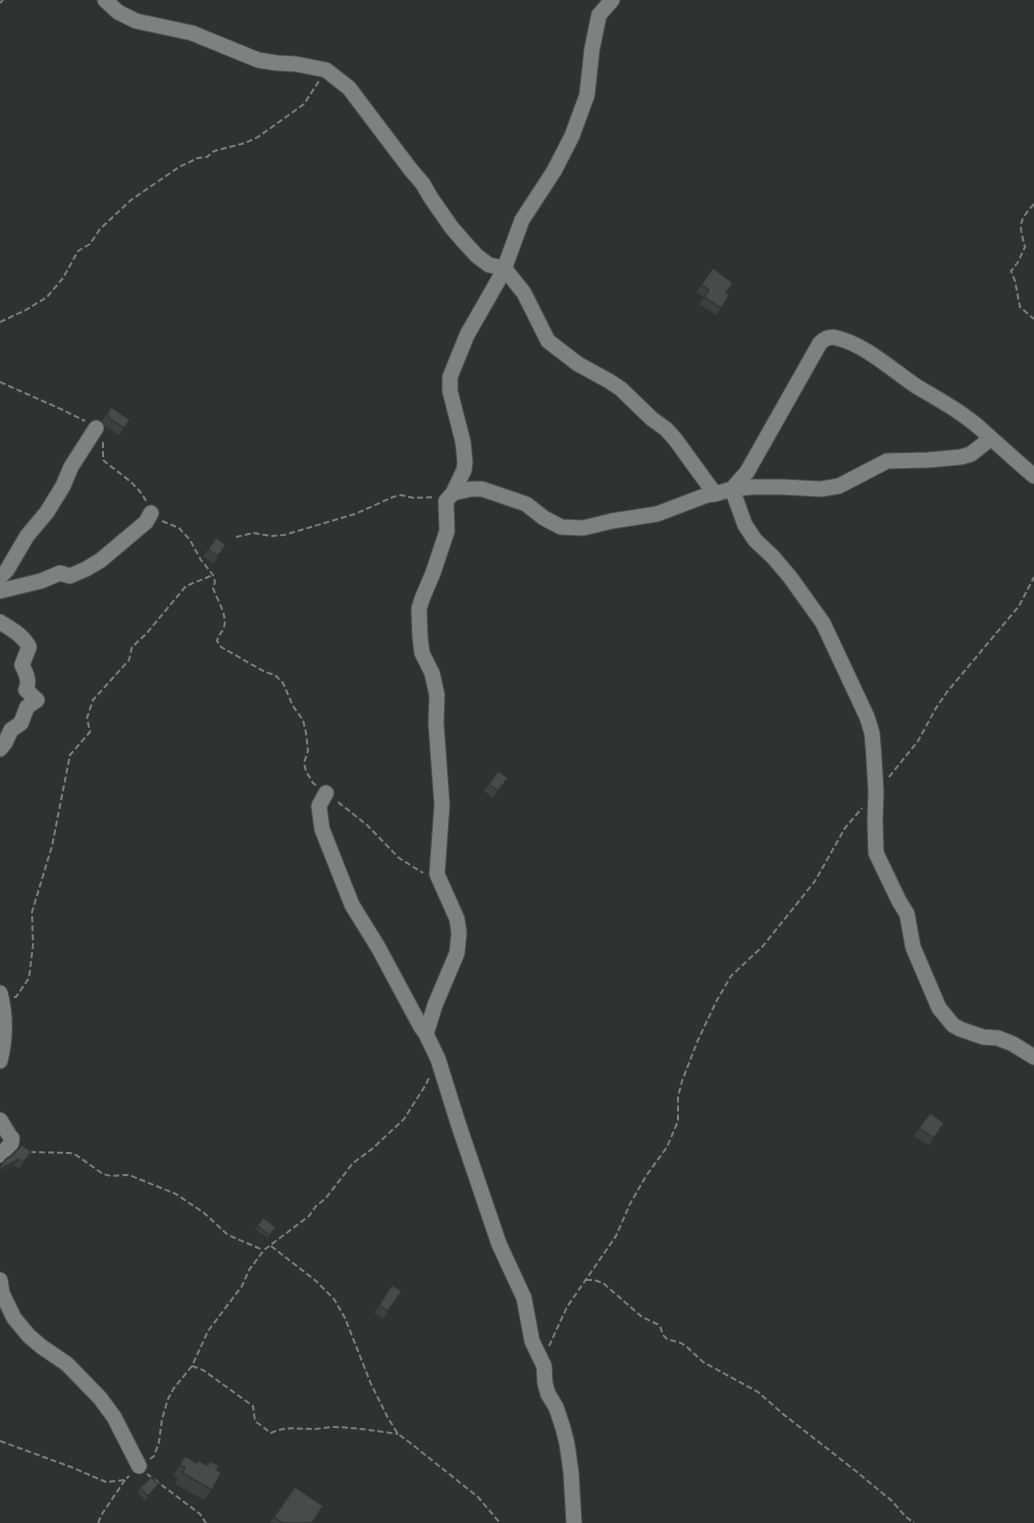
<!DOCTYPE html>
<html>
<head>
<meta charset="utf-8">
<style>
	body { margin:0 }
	canvas { display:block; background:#2d3331 }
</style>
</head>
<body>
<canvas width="1034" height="1523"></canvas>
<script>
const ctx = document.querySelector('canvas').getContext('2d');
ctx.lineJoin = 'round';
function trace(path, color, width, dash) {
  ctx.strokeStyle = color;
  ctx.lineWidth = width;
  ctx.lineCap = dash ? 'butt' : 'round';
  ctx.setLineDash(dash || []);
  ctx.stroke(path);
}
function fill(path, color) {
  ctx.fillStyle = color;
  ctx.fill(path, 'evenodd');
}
const path = new Path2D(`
	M0 3 3 0
	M1034 204C1018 222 1019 224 1025 247L1018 262 1011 271 1015 281 1020 307 1034 319
	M0 322 26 310 47 297 63 278 78 251 90 244 100 229 131 200 179 167 198 158 207 157 214 151 245 143 258 137 304 104 319 81
	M0 382 63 410 85 421
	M103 442V460C118 473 137 483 146 501
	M162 521 179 528 190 540 201 560 213 575 215 582 213 588C217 599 228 617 224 627 222 633 218 635 217 641L221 647 265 672 275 675 283 683 293 706 303 720 306 733 308 751 304 763 306 771 313 783 317 786
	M236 537 253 533 272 536 284 535 355 514 393 497 401 495 414 498 435 497
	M889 777 918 741 936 708 947 692 1019 606 1034 577
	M338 802 367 825 399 858 423 873
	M14 997H16L29 978 33 945 32 912 52 846 70 755 90 732 87 718 93 700 129 660 132 647 146 634 186 586 213 575
	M30 1152 70 1153 76 1155 103 1174 111 1176 129 1175 176 1194 204 1213 228 1235 263 1250
	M271 1246 316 1281 334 1299 345 1318 371 1384 388 1418 398 1434 409 1442 478 1497 500 1523
	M586 1280H594L603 1283 642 1317 657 1324 660 1326 663 1335 667 1339 681 1343 687 1347 703 1362 758 1392 783 1414 857 1472 892 1501 905 1516 914 1523
	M549 1346 567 1307 616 1236 630 1204 646 1176 667 1147 678 1121V1097L682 1081 698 1040 717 1000 731 976 763 946 815 881 845 828 862 808
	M192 1366 203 1370 253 1406 255 1421 271 1433C285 1426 297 1429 313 1429 320 1429 328 1427 336 1427 357 1428 377 1431 398 1434
	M0 1441 71 1467 106 1482 125 1480 129 1476
	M150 1459 154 1456 159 1442 162 1419 168 1399 174 1388 192 1366 208 1331 242 1286 249 1270 264 1250 309 1216 316 1206 326 1198 353 1163 372 1149 404 1119 425 1086 430 1076
	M147 1474 200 1514 206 1523
	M98 1523 102 1514 125 1480`);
const minor = new Path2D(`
	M105 0 118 12 136 21 192 33 258 60 277 63 296 64 326 70 349 88 411 170 423 184 431 198 452 228 465 243 477 256 489 265 504 268 524 293 548 341 578 364 609 381 621 389 652 419 666 429 675 439 715 494 732 489 753 487H783L821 489 839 486 887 461 928 460 961 457 971 454 990 439
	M1034 476C1016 461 999 445 982 430 962 412 938 399 916 386 892 370 866 345 837 338 830 336 825 338 820 343L747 472 732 489 745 525 755 540 773 557 790 577 823 623 867 717 872 733 874 758 876 792 875 821 876 853 899 901 907 914 913 947 939 1008 953 1025 960 1029 983 1037 998 1038 1013 1044 1034 1057
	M453 493 471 489H482L526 504 544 518 561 527 583 528 612 521 657 514 707 495 715 494
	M0 577 7 570 27 536 47 512 63 486 71 467 96 428
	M0 591 41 581 60 573 70 576 86 569 101 560 146 522 151 513
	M0 622C11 629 23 635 29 647L22 665C26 673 30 681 26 690L37 700 27 707 21 723 11 730 5 743 0 749
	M326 793 319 806 322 829 352 905 378 947 421 1027 426 1034
	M0 993C6 1016 6 1037 0 1061
	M0 1120 11 1138H12L11 1144 0 1155
	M0 1280 2 1293 14 1318 29 1336 42 1347 67 1364 100 1398 114 1417 139 1466
	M574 1523 571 1472 567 1444 563 1428 556 1407 548 1394 545 1383 544 1366 532 1341 524 1298 499 1244 458 1123 438 1059 426 1034 435 1005 457 953 459 933 457 919 437 874 442 805 436 723 437 695 432 673 422 653 420 637 419 609 422 599 433 573 447 531 446 501 453 493 464 470 465 462 463 442 450 391V377L467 335 503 272 522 220 554 171 572 136 587 95 592 49 599 15 612 0`);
const wall = new Path2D(`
	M713 268 726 293 730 295 716 315 699 304 704 297 696 292Z
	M111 407 130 420 119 435 105 426 102 421Z
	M216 538 226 545 213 564 203 556Z
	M498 771 508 778 493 798 484 791Z
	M930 1113 944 1123 929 1145 914 1136Z
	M31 1152 19 1169 14 1165 0 1173V1167Z
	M263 1218 276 1227 268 1238 255 1229Z
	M392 1285 402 1291 383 1319 374 1313Z
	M185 1456 196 1462 217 1470 212 1490 204 1500 175 1484 178 1478 173 1476Z
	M159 1484 145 1500 137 1492 140 1488Z
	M295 1487 312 1523H270Z`);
const shadedWall = new Path2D(`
	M19 1159 14 1165 0 1173V1169Z`);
const building = new Path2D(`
	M713 268 733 283 726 293 730 295 721 308 704 297 709 290 701 285Z
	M111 407 130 420 124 428 110 419 107 413Z
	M216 538 226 545 218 556 208 549Z
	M498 771 508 778 498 791 489 784Z
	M930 1113 944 1123 934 1138 919 1128Z
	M22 1145 31 1152 23 1163 19 1159 0 1169V1167L6 1159 11 1156Z
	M263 1218 276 1227 270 1235 257 1226Z
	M392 1285 402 1291 388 1311 379 1305Z
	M185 1456 197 1463 198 1460 207 1465 210 1461 219 1466 217 1470 221 1473 212 1490 182 1473 185 1468 180 1465Z
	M151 1477 159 1484 148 1496 140 1488Z
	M295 1487 323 1506 312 1523H283L274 1517Z`);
trace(minor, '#4b4f4e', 17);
trace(path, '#7b807f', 2, [6, 3]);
trace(minor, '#7b8280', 15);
fill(wall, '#3c4140');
fill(shadedWall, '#313534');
fill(building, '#464c4b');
trace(building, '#313534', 1.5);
</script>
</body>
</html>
